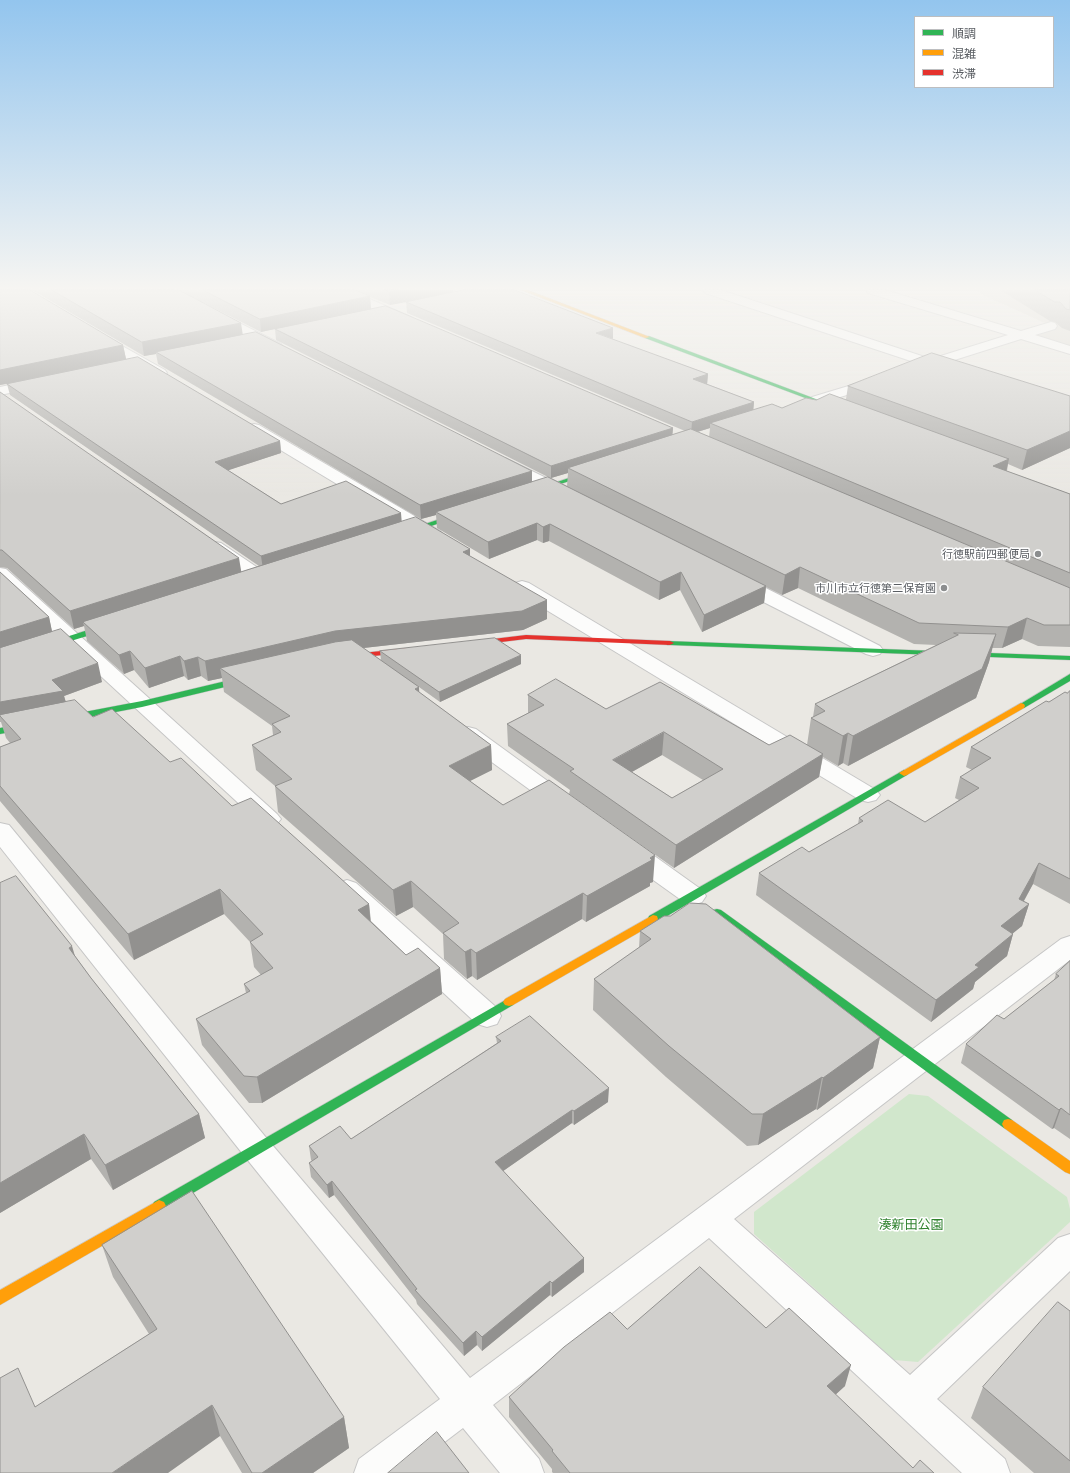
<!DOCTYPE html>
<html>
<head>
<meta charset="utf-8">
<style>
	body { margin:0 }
	#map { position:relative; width:1070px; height:1473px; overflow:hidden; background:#eae8e3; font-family:Ubuntu,"Noto Sans JP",sans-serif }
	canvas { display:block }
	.legend { position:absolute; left:914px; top:16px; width:140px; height:72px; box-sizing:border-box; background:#fff; border:1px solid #bdbec0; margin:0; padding:5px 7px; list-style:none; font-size:12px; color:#595d62 }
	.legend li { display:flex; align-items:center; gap:8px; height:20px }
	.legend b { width:20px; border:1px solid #bdbec0 }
</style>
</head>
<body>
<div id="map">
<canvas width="1070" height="1473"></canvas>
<ul class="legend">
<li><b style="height:5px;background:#30b455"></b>順調</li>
<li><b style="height:5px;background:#ff9f0a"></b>混雑</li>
<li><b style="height:5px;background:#e5322d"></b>渋滞</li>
</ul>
</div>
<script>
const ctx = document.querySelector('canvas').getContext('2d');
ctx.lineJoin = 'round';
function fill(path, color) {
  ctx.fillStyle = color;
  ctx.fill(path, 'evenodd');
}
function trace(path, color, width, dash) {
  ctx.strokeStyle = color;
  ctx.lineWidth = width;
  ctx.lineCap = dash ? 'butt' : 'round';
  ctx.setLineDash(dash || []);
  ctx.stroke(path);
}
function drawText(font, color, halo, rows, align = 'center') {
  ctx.font = font + ' Ubuntu,"Noto Sans JP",sans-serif';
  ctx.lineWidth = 3;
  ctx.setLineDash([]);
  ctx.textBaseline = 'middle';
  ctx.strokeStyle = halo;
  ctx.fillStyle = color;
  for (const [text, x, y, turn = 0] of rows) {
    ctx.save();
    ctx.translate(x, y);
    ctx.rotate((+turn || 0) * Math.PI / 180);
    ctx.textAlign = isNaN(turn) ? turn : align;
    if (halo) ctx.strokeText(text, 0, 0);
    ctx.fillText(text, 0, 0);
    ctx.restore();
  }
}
const education = new Path2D(`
	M977 290H1070V347L1040 338 1038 335 1056 328 985 296Z`);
const green = new Path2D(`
	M909 1094 928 1096 1067 1197 1070 1209V1222L918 1362 894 1360 754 1234V1212Z`);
const street = new Path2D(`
	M159 290H174L281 344 283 347 276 351 271 350Z
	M333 290H349L411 317 413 320 411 323H403L335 293Z
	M703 290H721L931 359 1008 335 868 293 866 290H885L1021 331 1051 322 1055 323 1057 326 1055 329 1035 335 1070 346V354L1021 339 945 363 952 368 950 371C943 373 939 369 932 368 928 368 925 369 921 368L920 364 705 293Z
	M99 333 165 370 167 373 165 376H155L94 340 93 337 94 334Z
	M875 378 880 379 882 382 880 385 817 404 812 403 810 400 812 397Z
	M38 379 43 380 45 383 43 386 0 395V387Z
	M254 424 259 425 440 531 443 535 440 539 434 540 428 539 249 431 247 428 249 425Z
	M505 458 571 490 573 493 571 496 565 498 559 496 499 466 497 463 499 460Z
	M215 542 221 543 267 574 269 578 267 582 260 584 253 582 209 551 206 547 209 543Z
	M0 568 6 569 277 814 281 819 277 824 269 827 261 824 0 583Z
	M739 576 746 578 880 646 883 650 880 654 873 656 866 654 732 586 730 582 732 578Z
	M522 581 529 583 876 790 880 795 876 800 868 802 860 800 515 591 513 587 515 583Z
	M468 727 476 729 571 798 575 803 571 808 563 810 555 808 460 739 457 734 460 729Z
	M0 823 9 825 268 1140 470 1378 1061 939 1070 936V960L734 1219 910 1375 1058 1238 1070 1234V1271L937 1399 1005 1459 1010 1473H962L709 1238 493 1405 539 1459 544 1473H500L463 1428 404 1473H354L359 1459 440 1399 246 1158 0 847Z
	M630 843 639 845 702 890 706 896 702 902 693 905 684 902 621 857 618 851 621 845Z
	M347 880 356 883 497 1008 501 1016 497 1024 487 1027 477 1024 338 895 334 889 338 883Z`);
const fast = new Path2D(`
	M645 336H649L845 410 840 411 645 338Z
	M595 469 598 471 597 472 533 493H529L528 492Z
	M464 511 466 512V514L402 536H396L395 534Z
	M110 623H116L117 625 116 627 0 663V658Z
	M667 641 1070 656V660L670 645H667L666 643Z
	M1070 674V681L1024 708H1018L1017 706Z
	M251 675 254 676 255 678 254 680 142 707 0 734V728L142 701Z
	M904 770 907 771 909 773 907 775 657 922H649L648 919 649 916Z
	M717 909 721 910 1012 1120 1014 1124 1012 1128 1008 1129 1004 1128 713 916 712 913 713 910Z
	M509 998 513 999 515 1002 513 1005 164 1210 159 1212 154 1210 152 1206 154 1202Z`);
const slow = new Path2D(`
	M521 290H528L650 337 645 338Z
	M1021 703 1024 704 1025 706 1024 708 907 775 904 776 899 773Z
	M653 915 657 916 658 919 657 922 513 1005 509 1006 505 1005 503 1002 505 999Z
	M1008 1119 1012 1120 1070 1161V1174L1065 1172 1004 1128 1002 1124 1004 1120Z
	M159 1200 164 1202 166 1206 164 1210 0 1305V1290Z`);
const jam = new Path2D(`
	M526 635 670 641 674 643 670 645 526 639 468 646 464 644 468 642Z
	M410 648H413L414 650 413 652 343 659 339 657 343 655Z`);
const wall = new Path2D(`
	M0 290 123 345 126 359 280 441 281 453 228 470 281 504 401 513V522L470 549V556L547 619 523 630 363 648 381 660 380 651 521 664 440 702 419 687V692L491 745 492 770 470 781 503 805 653 882 650 883V886L586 922 582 919 477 980 472 976 467 979 444 959 443 934 413 907 396 916 278 812 275 786 256 770 252 745 273 735 272 726 224 692 222 678 208 681 201 676 188 680 184 676 149 688 134 670 124 674 87 641 84 626 74 629 7 568 0 567V392L241 572 259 566 10 395 7 384 0 385Z
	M32 290H453V292L612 339 708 374 707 384 754 402 753 410 782 408 816 400 846 399 848 386 1070 396V448L1022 470 1008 464 1007 471 1070 494V647L1038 646 1022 639 1002 648H992L989 662 976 698 848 766 843 763 838 766 823 757 819 777 674 868 569 794 570 790 508 746 507 724 528 713V695L606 709 769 745H807L811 718 813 717 815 704 936 645 914 644 798 588 782 595 766 587 764 603 702 632 680 590 659 600 549 541 543 543 537 540 489 559 437 528 436 515 421 519 158 364 156 354 144 356ZM190 296 261 332 275 329 276 340 548 477 532 482V471L242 335ZM370 297 390 305 406 302 407 313 685 431 672 435 673 428 371 309ZM710 428 709 437 697 432ZM568 473 567 486 551 478ZM662 755 703 780 672 798 632 772Z
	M1000 290H1070V331L1062 328 1055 322 1050 321Z
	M0 572 49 617 52 632 102 682 64 696 66 702 170 762 369 904 371 921 406 955 440 968 442 994 262 1103H249L202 1045 196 1019 246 993 244 984 261 975 254 967 250 942 224 914 134 960 0 801V747L10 743 6 738 1 722H0Z
	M1070 691V904L1033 884 1024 901 1029 904 1022 926 1012 933 1013 934 1007 956 975 982 973 989 931 1022 756 895 759 873 809 852 858 824 859 818 925 822 959 800 955 798 960 777 972 770 966 767 971 747 1049 702Z
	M640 931 880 1037 873 1068 817 1110 816 1109 758 1145 747 1146 666 1077 593 1010 594 979 639 948Z
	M75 956 91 978 199 1114 205 1138 113 1190 91 1159 0 1213Z
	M1070 961V1139L1054 1128 1052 1129 961 1063 966 1044 1004 1019 1054 980 1056 974Z
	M496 1037 608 1102 574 1125 572 1123 503 1171 584 1258V1272L552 1297 550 1295 482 1351 477 1345 464 1356 417 1304 416 1300 334 1195 329 1198 311 1177 309 1163 312 1161 311 1160 309 1146 351 1139 497 1043Z
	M102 1245 344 1417 349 1448 313 1473H242L220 1436 0 1473 35 1407 149 1334 113 1277Z
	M1070 1311V1473H1034L971 1418 983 1387Z
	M766 1328 845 1386 835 1395 913 1468 934 1473H553L552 1472V1469L509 1417V1397L627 1329Z`);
const shadedWall = new Path2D(`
	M400 290H453V293L390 305 389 292Z
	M370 296 371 310 275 329 261 332 260 319Z
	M241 323 243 336 156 352V354L144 356 142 342Z
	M613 328V339L596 333Z
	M123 345 126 359 0 385V370Z
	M708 374 707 385 693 379Z
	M754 402 753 414 710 423V428L691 434 692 422Z
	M673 428 672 440 568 468V473L551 478V466Z
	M1070 431V448L1022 470 1027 450Z
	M280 441 281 453 217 474 215 462Z
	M1009 459 1005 477 993 466Z
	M532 471V484L436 512V515L421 519 420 505Z
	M401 513 402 525 263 569 261 556Z
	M537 523V540L489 559 488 542Z
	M550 524 549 541 543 543V527Z
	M470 549V567L463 552Z
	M239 558 242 576 83 622 84 626 74 629 70 611Z
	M800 567 798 588 782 595 785 575Z
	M681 572 680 590 659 600 660 582Z
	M766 586 764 603 702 632 704 615Z
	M547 600V619L523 630 337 651 220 668 222 678 208 681 205 661 335 631Z
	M49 617 53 636 0 652V632Z
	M1027 618 1022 639 1002 648 1008 627Z
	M996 634 989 662 976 698 848 766 853 736Z
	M130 651 134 670 124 674 119 655Z
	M521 655V664L440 702 439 692Z
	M180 656 184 676 149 688 145 668Z
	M198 657 201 676 188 680 184 661Z
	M98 663 102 682 64 696 68 710 0 716V702L52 680Z
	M419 687 420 711 415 689Z
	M664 732 662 755 612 783 613 760Z
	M848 733 843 763 838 766 843 736Z
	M491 745 492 770 450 791 449 766Z
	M823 754 819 777 674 868 676 845Z
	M655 855 653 882 650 883V886L586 922 587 896Z
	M1039 863 1033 884 1017 913 1029 904 1022 926 995 948 1001 926 1019 899Z
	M411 881 413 907 396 916 393 890Z
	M220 889 224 914 134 960 128 934Z
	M583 893 582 919 477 980 476 953Z
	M369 904 371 929 358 910Z
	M1013 934 1007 956 975 982 973 989 931 1022 936 1000 975 965Z
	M72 946 79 970 69 948Z
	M471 949 472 976 467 979 465 952Z
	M440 968 442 994 262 1103 257 1077Z
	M880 1037 873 1068 817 1110 823 1078Z
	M822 1077 816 1109 758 1145 763 1114Z
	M609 1088 608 1102 574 1125V1111Z
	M1061 1108 1054 1128 1052 1129 1059 1110Z
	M572 1110V1123L496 1176 495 1162Z
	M199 1114 205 1138 113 1190 105 1165Z
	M84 1134 91 1159 0 1213V1183Z
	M332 1181 334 1195 329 1198 327 1185Z
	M584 1258V1272L552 1297V1283Z
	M550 1281V1295L482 1351V1337Z
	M476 1331 477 1345 464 1356 463 1343Z
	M851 1365 845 1386 822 1407 827 1386Z
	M212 1405 220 1436 168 1473H112Z
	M344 1417 349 1448 313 1473H262Z`);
const building = new Path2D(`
	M0 290H30L123 345 0 370Z
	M52 290H179L241 323 142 342Z
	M203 290H355L370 296 260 319Z
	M385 290H400L389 292Z
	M463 290H515L613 328 596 333 708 374 693 379 754 402 692 422 406 302Z
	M1035 290H1070V310L1066 309 1060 302H1055Z
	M386 306 673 428 551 466 275 329Z
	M256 332 532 471 420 505 156 352Z
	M932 353 1070 396V431L1027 450 848 386Z
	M138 357 280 441 215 462 281 504 346 481 401 513 261 556 7 384Z
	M0 392 239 558 70 611 2 550H0Z
	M830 394 1009 459 993 466 1070 494V573L710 423 772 404 782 408 806 398 816 400Z
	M691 429 1070 588V625H1044L1027 618 1008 627 919 623 800 567 785 575 568 468Z
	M548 477 766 586 704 615 681 572 660 582 550 524 543 527 537 523 488 542 436 512Z
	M416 517 470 549 463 552 547 600 522 611 335 631 205 661 198 657 184 661 180 656 145 668 130 651 119 655 83 622Z
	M0 572 49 617 0 632Z
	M61 629 98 663 52 680 63 691 0 702V648Z
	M954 633 996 634 982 669 853 736 848 733 843 736 811 718 825 711 815 704 958 635Z
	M495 638 521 655 439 692 380 651Z
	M352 640 419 687 415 689 491 745 449 766 503 805 549 780 655 855 650 858 652 860 587 896 583 893 476 953 471 949 465 952 443 933 459 923 411 881 393 890 275 786 292 779 252 745 281 732 272 724 290 716 220 668 335 642Z
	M556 679 606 709 660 682 769 745 790 735 823 754 676 845 570 771 574 769 507 724 544 705 528 695ZM664 732 723 769 672 798 613 760Z
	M1070 691V879L1039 863 1019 899 1029 904 1001 926 1013 934 975 965 979 967 936 1000 759 873 802 847 809 852 863 821 859 818 888 800 925 822 979 788 960 777 991 758 971 747 1046 701 1049 702 1065 692 1067 693Z
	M75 700 93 717 112 709 170 762 181 758 232 806 251 798 369 904 358 910 406 955 418 948 440 968 257 1077 244 1076 196 1019 250 991 244 984 273 968 250 942 263 934 220 889 128 934 0 786V747L21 739 0 716V715Z
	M16 876 72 946 69 948 91 978 199 1114 105 1165 84 1134 0 1183V883Z
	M690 903 706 904 880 1037 823 1078 822 1077 763 1114H752L669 1046 594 979 651 939 640 931 664 916H670Z
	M1070 961V1115L1061 1108 1059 1110 966 1044 997 1015 1004 1019 1059 976 1056 974Z
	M530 1016 609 1088 574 1111 572 1110 495 1162 584 1258 552 1283 550 1281 482 1337 476 1331 463 1343 415 1290 417 1289 332 1181 327 1185 309 1163 318 1157 309 1146 340 1126 351 1139 501 1041 496 1037Z
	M192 1191 344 1417 262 1473H252L212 1405 112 1473H0V1378L18 1368 35 1407 157 1329 102 1245Z
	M700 1267 766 1328 789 1308 851 1365 827 1386 913 1468 920 1460 934 1473H570L552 1451 553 1450 509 1397 564 1347 610 1312 627 1329Z
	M1058 1302 1070 1311V1461L983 1387Z
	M437 1432 469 1473H388Z`);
const markers = [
	[1038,554,4,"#8c8e8f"],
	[944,588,4,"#8c8e8f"]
];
const poiNames = [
	["行徳駅前四郵便局",1030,554],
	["市川市立行徳第二保育園",936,588]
];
const nearParknames = [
	["湊新田公園",911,1225]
];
fill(education, '#dddad3');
fill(green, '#d1e7cc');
trace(street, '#c6c6c6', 2);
trace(fast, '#c7c7c7', 1);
trace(slow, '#c7c7c7', 1);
trace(jam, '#c7c7c7', 1);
fill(street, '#fcfcfb');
fill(fast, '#30b455');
fill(slow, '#ff9f0a');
fill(jam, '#e5322d');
fill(wall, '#b3b2af');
fill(shadedWall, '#92918f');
fill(building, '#d0cfcc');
trace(building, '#92918f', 1);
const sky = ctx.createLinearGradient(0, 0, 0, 496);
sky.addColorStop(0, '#93c5ee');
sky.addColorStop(0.58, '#f6f5f2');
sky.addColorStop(1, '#f6f5f200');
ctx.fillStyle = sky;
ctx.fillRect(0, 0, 1070, 496);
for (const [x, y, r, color] of markers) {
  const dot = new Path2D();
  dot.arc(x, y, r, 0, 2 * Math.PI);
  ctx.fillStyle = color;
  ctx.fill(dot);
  trace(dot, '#fff', 1.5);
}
drawText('11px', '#595d62', '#fff', poiNames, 'right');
drawText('13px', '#31832f', '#fff', nearParknames);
</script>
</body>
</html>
